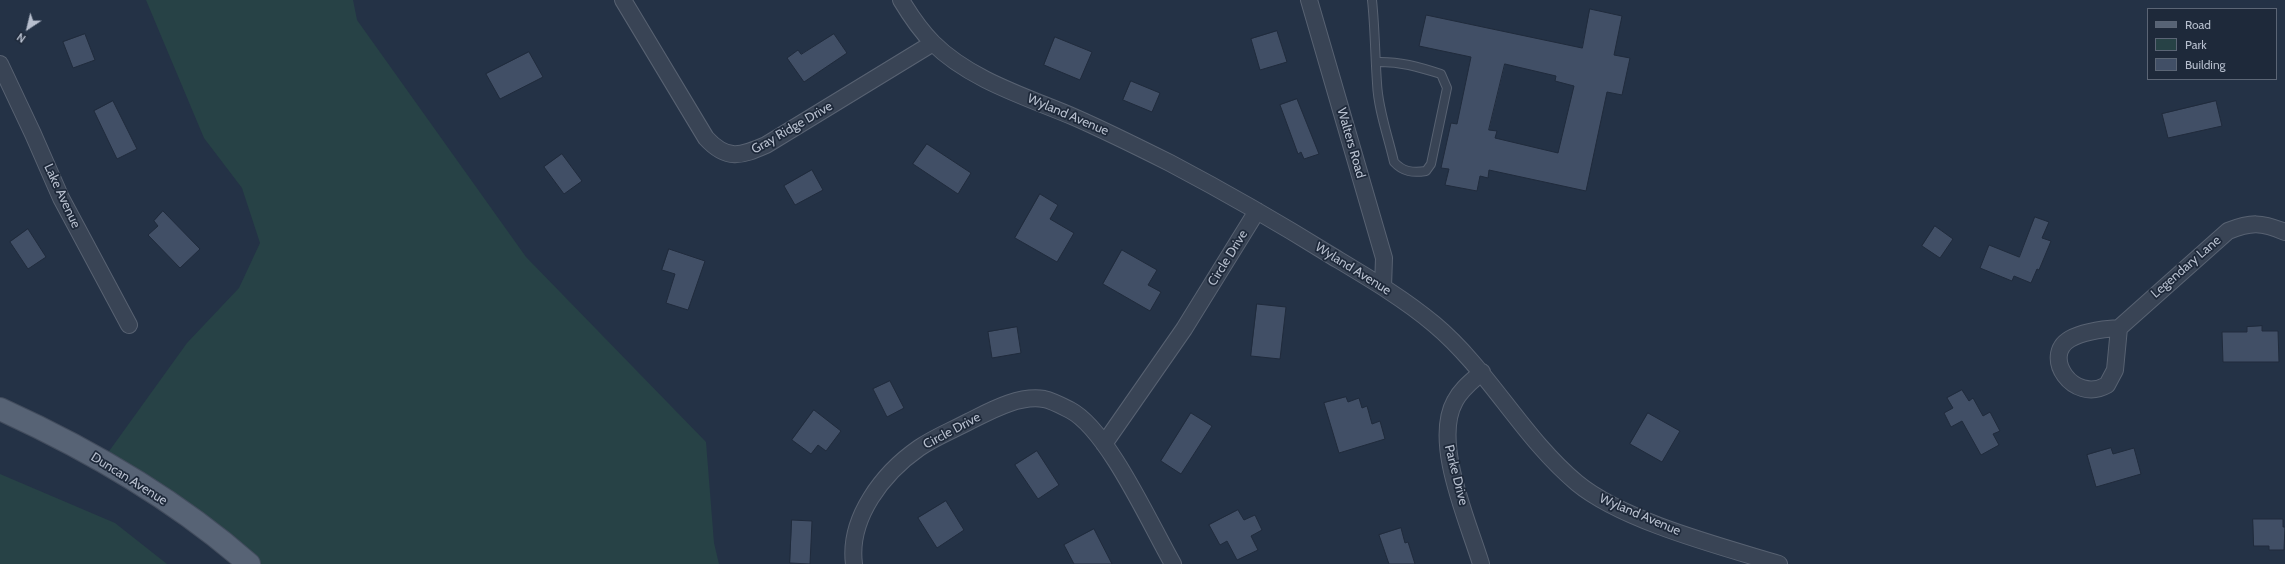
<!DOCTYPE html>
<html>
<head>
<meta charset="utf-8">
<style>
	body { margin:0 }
	#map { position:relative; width:2285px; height:564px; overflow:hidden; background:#243246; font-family:Cabin,sans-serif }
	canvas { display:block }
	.legend { position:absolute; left:2147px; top:8px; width:130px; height:72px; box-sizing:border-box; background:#1e293a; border:1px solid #5b6575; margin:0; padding:5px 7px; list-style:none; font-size:12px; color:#b7bfce }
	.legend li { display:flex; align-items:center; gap:8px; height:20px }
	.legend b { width:20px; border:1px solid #5b6575 }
	.north { position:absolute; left:8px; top:8px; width:40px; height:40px; -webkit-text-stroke:3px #1e293a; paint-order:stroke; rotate:215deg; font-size:11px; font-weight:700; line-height:16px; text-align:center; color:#b7bfce }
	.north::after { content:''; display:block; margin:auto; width:14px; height:18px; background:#b7bfce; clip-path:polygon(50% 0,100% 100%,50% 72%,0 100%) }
</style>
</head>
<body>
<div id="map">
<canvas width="2285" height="564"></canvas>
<ul class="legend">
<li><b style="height:5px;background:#576375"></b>Road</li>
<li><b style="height:11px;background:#274246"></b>Park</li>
<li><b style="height:11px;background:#414f66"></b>Building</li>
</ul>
<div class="north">N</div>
</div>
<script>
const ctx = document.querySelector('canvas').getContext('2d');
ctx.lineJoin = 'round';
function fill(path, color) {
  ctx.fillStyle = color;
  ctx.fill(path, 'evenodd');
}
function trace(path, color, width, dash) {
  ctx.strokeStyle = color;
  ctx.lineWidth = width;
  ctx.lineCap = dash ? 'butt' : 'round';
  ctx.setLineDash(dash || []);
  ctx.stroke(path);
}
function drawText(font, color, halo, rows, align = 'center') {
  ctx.font = font + ' Cabin,sans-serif';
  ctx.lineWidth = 3.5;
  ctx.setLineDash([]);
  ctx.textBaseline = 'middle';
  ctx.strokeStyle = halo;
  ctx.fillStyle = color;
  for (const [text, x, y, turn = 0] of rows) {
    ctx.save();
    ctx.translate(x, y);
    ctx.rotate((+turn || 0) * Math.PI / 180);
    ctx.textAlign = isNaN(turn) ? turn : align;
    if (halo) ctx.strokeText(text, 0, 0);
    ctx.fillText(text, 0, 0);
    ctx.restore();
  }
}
const green = new Path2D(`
	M146 0H353L357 20 526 257 706 442 714 543 719 564H249L102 461 187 343 239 288 260 243 242 188 204 138Z
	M0 474 115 523 167 564H0Z`);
const building = new Path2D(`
	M1590 9 1622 16 1614 55 1630 58 1622 95 1607 92 1586 191 1489 170 1488 178 1480 176 1477 191 1445 185 1449 169 1441 168 1451 123 1457 124 1471 57 1419 46 1426 15 1582 48ZM1505 64 1556 76 1555 81 1574 86 1558 153 1495 138 1497 131 1489 130Z
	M1277 31 1287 62 1260 70 1251 39Z
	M85 34 95 60 73 68 63 42Z
	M834 34 847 53 804 82 787 58 798 50 801 54Z
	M1055 37 1092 52 1080 80 1044 65Z
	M529 52 543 77 500 99 486 74Z
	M1131 81 1160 93 1152 112 1123 100Z
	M1297 99 1319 154 1304 159 1301 152 1298 154 1280 105Z
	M113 101 137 149 117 159 94 111Z
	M2216 101 2222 126 2168 138 2162 114Z
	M927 144 971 173 958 194 913 164Z
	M562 154 582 181 564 194 544 167Z
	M812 170 823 190 795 205 784 186Z
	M1040 194 1058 205 1050 219 1074 233 1057 262 1015 238Z
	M163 211 200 249 180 268 148 235 158 226 154 221Z
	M2035 217 2049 222 2042 238 2051 241 2039 270 2037 269 2031 283 2014 276 2012 281 1980 268 1989 245 2019 257Z
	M1935 226 1953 239 1940 258 1922 246Z
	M28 229 46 257 28 269 10 242Z
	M669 249 705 261 688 310 666 303 675 274 662 270Z
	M1122 250 1157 270 1148 285 1161 292 1150 311 1103 284Z
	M1257 304 1286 307 1280 359 1251 356Z
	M2262 326V331H2278L2279 362H2223L2222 332H2247V327Z
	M1017 327 1021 353 992 358 988 332Z
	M890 381 904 408 887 417 873 389Z
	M1962 390 1969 401 1973 398 1983 416 1990 412 2000 431 1993 434 1999 445 1981 455 1962 421 1951 427 1944 413 1953 408 1947 398Z
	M1346 397 1348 402 1359 398 1362 408 1367 406 1372 424 1380 421 1385 439 1339 453 1324 403Z
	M814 410 841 431 826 451 818 445 811 454 792 440Z
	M1191 413 1212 426 1181 474 1161 461Z
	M1648 413 1680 431 1662 462 1630 444Z
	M2111 448 2113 454 2134 448 2141 474 2096 487 2087 455Z
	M1037 451 1059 485 1038 499 1015 465Z
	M946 501 964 530 937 548 918 518Z
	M1238 510 1244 520 1255 515 1262 530 1251 536 1258 550 1237 560 1227 541 1220 545 1209 525Z
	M2253 519H2283V527H2285L2284 550H2269V546H2254Z
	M792 520 812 521 810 564 790 563Z
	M1401 528 1405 543 1408 542 1415 564H1389L1379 535Z
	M1094 529 1112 564H1074L1064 545Z`);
const lane = new Path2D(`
	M1372 0C1375 28 1375 55 1377 83 1378 109 1388 136 1394 162 1403 172 1413 173 1426 171L1431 164 1447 88 1441 74C1419 67 1399 61 1376 62`);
const street = new Path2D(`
	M623 0 706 138C727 161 741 156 766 145L933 43
	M901 0C910 15 920 30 933 43 970 80 1027 97 1074 117 1106 131 1138 147 1170 163 1225 192 1279 223 1332 256 1367 277 1403 298 1434 324 1489 370 1522 437 1577 483 1623 521 1720 546 1779 564
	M1309 0 1384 258 1383 287
	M0 64 33 134 61 198 129 325
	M2119 328 2115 370 2107 385C2073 404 2041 356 2070 339 2084 331 2103 329 2119 328L2228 231C2251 222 2261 222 2285 232
	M1104 444 1184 329 1257 211
	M854 564C848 518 883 473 919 448 935 437 953 430 970 421 992 410 1019 395 1044 399 1053 401 1062 406 1070 410 1108 430 1150 524 1173 564
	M1481 564C1468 521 1432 442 1455 401 1461 389 1472 381 1482 372`);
const primary = new Path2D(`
	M0 409C88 449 176 500 249 564`);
const streetNames = [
	["Wyland Avenue",1068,115,23],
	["Gray Ridge Drive",792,128,-30],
	["Walters Road",1351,143,74],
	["Lake Avenue",62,196,65],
	["Circle Drive",1228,258,-58],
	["Legendary Lane",2186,267,-41],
	["Wyland Avenue",1353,269,32],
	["Circle Drive",952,431,-28],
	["Parke Drive",1456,475,76],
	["Duncan Avenue",129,479,32],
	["Wyland Avenue",1640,515,23]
];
fill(green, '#274246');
fill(building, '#414f66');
trace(building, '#202b3c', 1);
trace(lane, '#586272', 10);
trace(street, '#586272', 18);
trace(primary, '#434d5e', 24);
trace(lane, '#394455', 8);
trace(street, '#394455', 16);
trace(primary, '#576375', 22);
drawText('13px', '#b7bfce', '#1e293a', streetNames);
</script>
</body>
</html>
